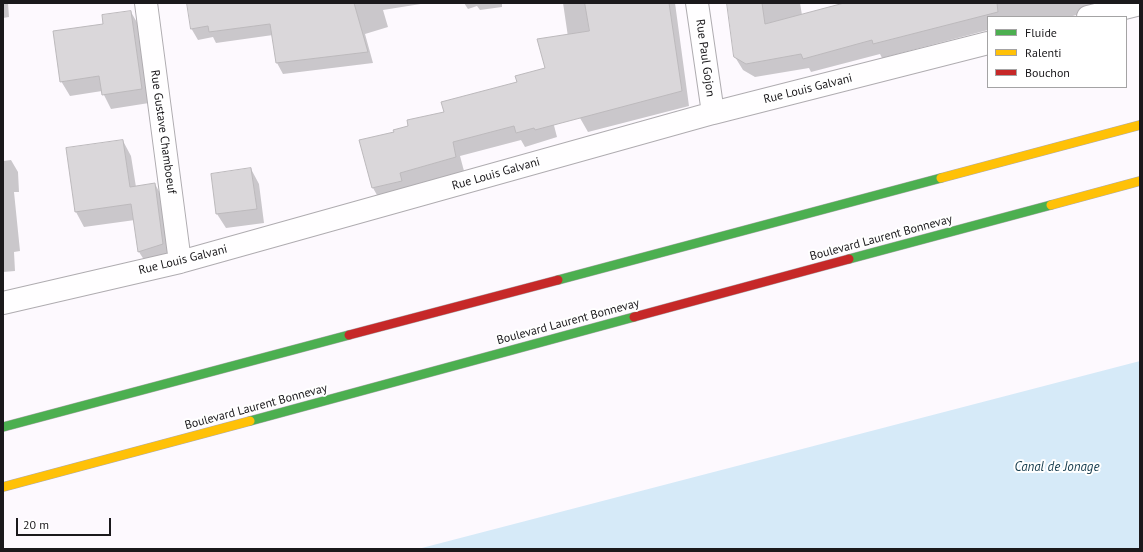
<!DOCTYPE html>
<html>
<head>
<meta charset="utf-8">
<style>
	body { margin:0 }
	#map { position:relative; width:1143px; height:552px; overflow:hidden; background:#fdf9fe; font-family:"PT Sans",sans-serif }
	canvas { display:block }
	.frame { position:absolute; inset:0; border:4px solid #1b191c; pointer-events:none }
	.legend { position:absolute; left:987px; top:16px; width:140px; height:72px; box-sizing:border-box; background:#fff; border:1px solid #a4a3a4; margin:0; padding:5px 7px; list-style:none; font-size:12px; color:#1b191c }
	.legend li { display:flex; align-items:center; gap:8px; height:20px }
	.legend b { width:20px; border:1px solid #a4a3a4 }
	.scale { position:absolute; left:16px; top:518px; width:95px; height:18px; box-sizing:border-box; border:2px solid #1b191c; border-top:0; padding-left:5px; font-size:12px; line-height:14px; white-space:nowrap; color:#1b191c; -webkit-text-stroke:3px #fff; paint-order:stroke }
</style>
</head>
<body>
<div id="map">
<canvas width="1143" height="552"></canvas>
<div class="frame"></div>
<ul class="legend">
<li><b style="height:5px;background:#4caf50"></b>Fluide</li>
<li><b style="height:5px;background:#ffc107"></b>Ralenti</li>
<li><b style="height:5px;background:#c62828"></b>Bouchon</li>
</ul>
<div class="scale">20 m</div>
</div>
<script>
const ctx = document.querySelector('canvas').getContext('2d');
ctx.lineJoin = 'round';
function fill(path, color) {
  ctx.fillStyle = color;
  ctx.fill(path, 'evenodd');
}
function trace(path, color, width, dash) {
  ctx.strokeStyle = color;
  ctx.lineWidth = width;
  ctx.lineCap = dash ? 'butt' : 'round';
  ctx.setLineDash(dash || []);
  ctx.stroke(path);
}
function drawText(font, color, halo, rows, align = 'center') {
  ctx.font = font + ' "PT Sans",sans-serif';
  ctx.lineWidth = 4;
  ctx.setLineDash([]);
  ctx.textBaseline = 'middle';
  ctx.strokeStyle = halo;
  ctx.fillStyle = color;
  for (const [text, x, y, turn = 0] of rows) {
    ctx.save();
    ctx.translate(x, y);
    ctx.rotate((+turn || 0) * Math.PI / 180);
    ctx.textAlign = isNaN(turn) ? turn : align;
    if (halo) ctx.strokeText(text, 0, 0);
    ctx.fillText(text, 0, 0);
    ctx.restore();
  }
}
const water = new Path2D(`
	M1140 361V549H418Z`);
const shadow = new Path2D(`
	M3 3H8L9 17 3 18Z
	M197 3H427L383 10 388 27 365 34 373 63 283 74 277 63 273 35 216 43 213 37 198 40 191 28Z
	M464 3H502V7L480 10 477 6 468 9Z
	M563 3H675L689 106 588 132 580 118Z
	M728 3H800L802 15 855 3H1105L1106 7 1069 17H988V30L882 58 880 54 811 72 809 68 755 77 743 70 735 57Z
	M131 12 139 26 149 103 111 109 102 91 70 96 61 81 104 25Z
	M545 91 557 137 525 147 521 140 460 156 464 171 407 187 409 194 381 202 373 188 361 141Z
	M123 141 131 156 136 187 155 184 163 199 171 259 148 266 139 252 135 220 84 227 76 212 68 149Z
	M11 160 18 172 19 192H14L20 251 14 252 15 271 3 272V161Z
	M251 169 259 184 264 223 226 228 217 214Z`);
const building = new Path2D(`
	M187 3H354L368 52 276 63 270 24 209 32 208 26 191 29Z
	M585 3H669L682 91 535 130 534 128 516 133 514 126 453 142 456 157 400 173 402 181 372 188 359 140 394 132 393 130 408 126 407 120 444 112 441 102 517 82 515 76 545 68 537 39 589 31Z
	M727 3H762L765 24 844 3H997L998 12 873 44 872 40 803 59 801 54 746 64 734 57Z
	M131 11 142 89 102 95 99 76 60 82 53 31 103 24 102 15Z
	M123 140 130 187 155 183 163 244 138 252 131 204 75 212 66 148Z
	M251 168 257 209 216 214 211 174Z`);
const street = new Path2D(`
	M146 3 180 262
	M697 3 713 113
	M1088 17 1140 4
	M3 303 180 262 713 113 988 43`);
const fast = new Path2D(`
	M849 259 1051 205
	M558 280 941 178
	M250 421 634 317
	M3 427 349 335`);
const slow = new Path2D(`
	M941 178 1140 125
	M1051 205 1140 181
	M3 487 250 421`);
const jam = new Path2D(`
	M634 317 849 259
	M349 335 558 280`);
const streetNames = [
	["Rue Paul Gojon",705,58,82],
	["Rue Louis Galvani",808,89,-14],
	["Rue Gustave Chamboeuf",163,132,82],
	["Rue Louis Galvani",496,174,-16],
	["Boulevard Laurent Bonnevay",881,238,-15],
	["Rue Louis Galvani",183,260,-14],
	["Boulevard Laurent Bonnevay",568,322,-15],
	["Boulevard Laurent Bonnevay",256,407,-15]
];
const waterNames = [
	["Canal de Jonage",1057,467]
];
fill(water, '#d6eaf8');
fill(shadow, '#0003');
fill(building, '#dad7da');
trace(building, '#bcb9bc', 1);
trace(street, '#afacb0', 24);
trace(fast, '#afacb0', 10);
trace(slow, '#afacb0', 10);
trace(jam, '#afacb0', 10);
trace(street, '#fffeff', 22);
trace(fast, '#4caf50', 9);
trace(slow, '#ffc107', 9);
trace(jam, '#c62828', 9);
drawText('12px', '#1b191c', '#fff', streetNames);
drawText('italic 13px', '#173d4e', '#fff', waterNames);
</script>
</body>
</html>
